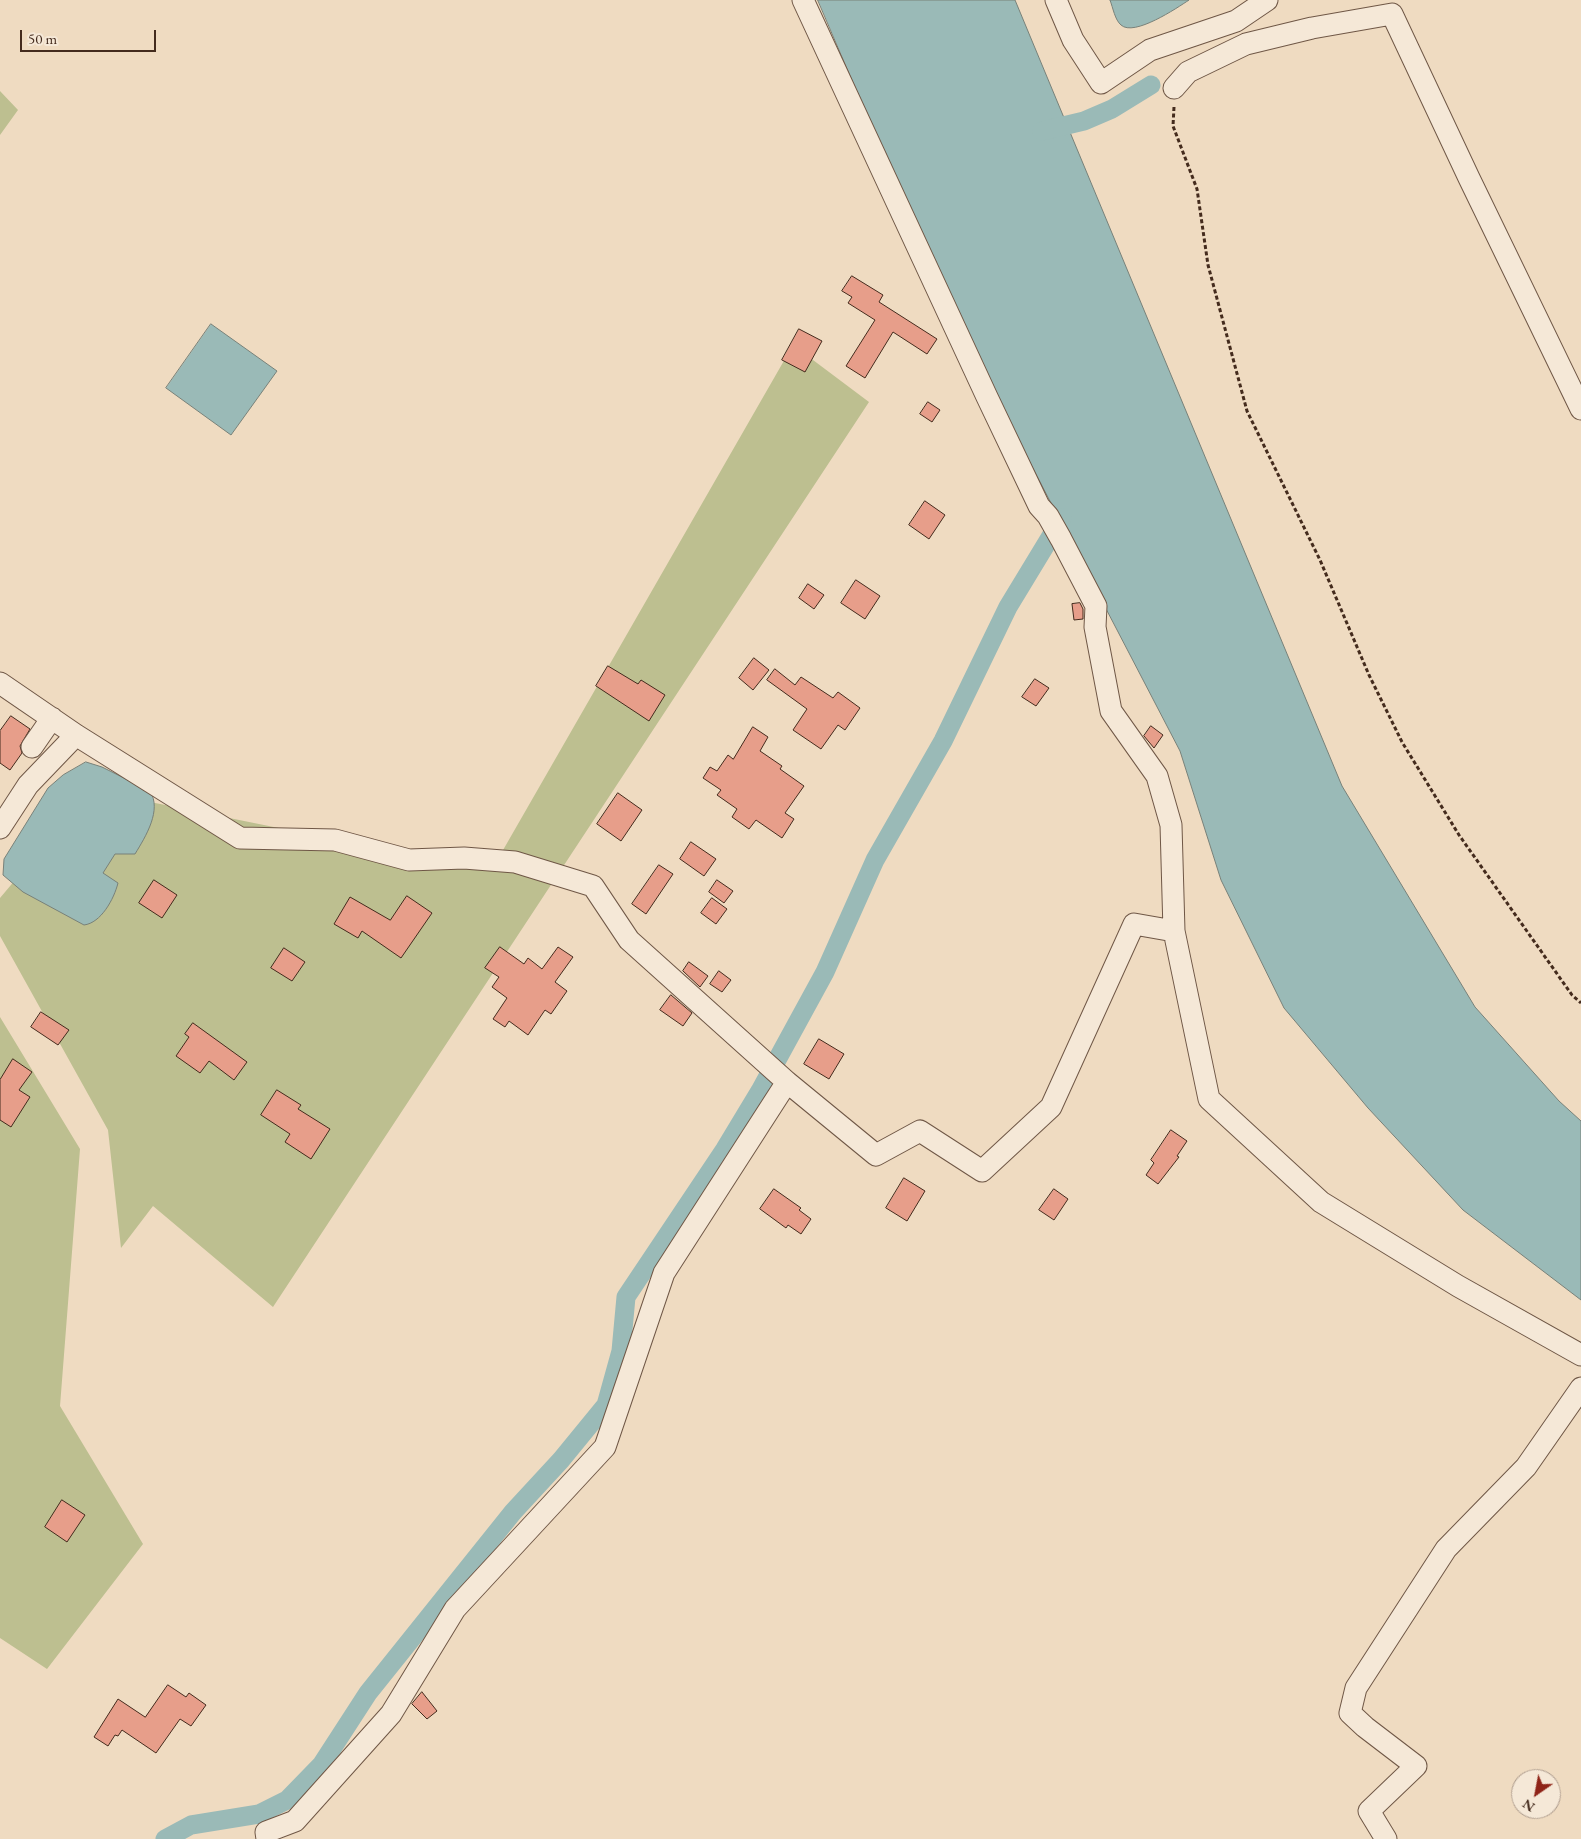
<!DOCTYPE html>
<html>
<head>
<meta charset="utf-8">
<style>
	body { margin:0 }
	#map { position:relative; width:1581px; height:1839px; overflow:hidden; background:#efdbc1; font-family:"EB Garamond",serif }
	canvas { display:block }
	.north { position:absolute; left:1511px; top:1769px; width:50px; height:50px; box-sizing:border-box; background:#f5e8d7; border:1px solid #ae9c8d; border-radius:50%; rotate:213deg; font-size:14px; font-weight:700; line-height:20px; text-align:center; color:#442b1d }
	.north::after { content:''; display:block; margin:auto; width:18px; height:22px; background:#8f2418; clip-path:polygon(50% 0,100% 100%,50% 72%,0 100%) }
	.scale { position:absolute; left:20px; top:30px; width:136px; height:22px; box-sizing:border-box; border:2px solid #442b1d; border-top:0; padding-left:6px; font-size:15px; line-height:18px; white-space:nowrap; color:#442b1d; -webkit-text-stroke:4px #f5e8d7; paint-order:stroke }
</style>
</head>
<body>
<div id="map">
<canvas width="1581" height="1839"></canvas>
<div class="north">N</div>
<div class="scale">50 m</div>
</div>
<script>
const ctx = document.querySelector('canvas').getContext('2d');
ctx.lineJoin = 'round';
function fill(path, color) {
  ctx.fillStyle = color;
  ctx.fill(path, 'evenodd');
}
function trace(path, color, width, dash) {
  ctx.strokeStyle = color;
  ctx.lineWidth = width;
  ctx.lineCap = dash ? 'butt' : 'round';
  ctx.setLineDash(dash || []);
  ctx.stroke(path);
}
const green = new Path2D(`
	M0 91 18 110 0 135Z
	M793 345 869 402 273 1307 153 1206 121 1248 108 1130 0 936V898L91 790 491 871Z
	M0 1017 80 1149 60 1406 143 1544 47 1669 0 1638Z`);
const water = new Path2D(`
	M818 0H1015L1342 786 1475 1007 1559 1101 1581 1121V1300L1463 1210 1368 1108 1284 1008 1221 880 1180 751 949 307Z
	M1110 0H1189C1177 8 1134 37 1121 25 1115 20 1113 8 1110 0Z
	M211 324 277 371 231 435 166 388Z
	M86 762 102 767 150 791C162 810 146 836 135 854H115L103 873 118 883C114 899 101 923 84 925L23 892 3 875 4 859 48 788 63 775Z`);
const canal = new Path2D(`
	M1042 131 1084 121 1112 109 1151 85
	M165 1839 191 1825 259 1814 287 1800 322 1764 368 1693 513 1512 561 1460 606 1405 621 1351 626 1297 725 1149 760 1091 825 972 875 860 943 741 1008 607 1062 518`);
const building = new Path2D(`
	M852 276 883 295 879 302 937 339 927 354 893 332 865 378 846 366 875 320 848 303 852 297 842 291Z
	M799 329 822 341 805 372 782 360Z
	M928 402 940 410 932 422 920 414Z
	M925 501 945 515 929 539 909 525Z
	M856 580 880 596 865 619 841 603Z
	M808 584 824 595 814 609 799 598Z
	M1080 603 1083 609V619L1074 620 1072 604Z
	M754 658 769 670 753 690 739 678Z
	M608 666 638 684 641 680 665 695 649 721 596 686Z
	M775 669 795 685 801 677 833 698 838 692 860 708 845 730 838 725 821 749 793 730 807 709 767 680Z
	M1035 679 1049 688 1036 706 1022 697Z
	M11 716 30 729 20 746 22 753 10 770 0 763V731Z
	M1151 726 1163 735 1154 748 1144 736Z
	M753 727 768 737 760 751 782 766 780 769 804 786 785 813 794 819 782 838 756 820 749 829 732 817 737 809 717 795 721 790 703 778 710 767 717 771 728 755 733 759Z
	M618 793 642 810 621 841 597 824Z
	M691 842 716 859 704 876 680 859Z
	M659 865 673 874 646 914 632 904Z
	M154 880 177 895 162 918 139 903Z
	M717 880 733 891 724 903 709 892Z
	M407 896 432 913 401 958 362 931 358 938 334 924 350 897 390 920Z
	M712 898 727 909 716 924 701 913Z
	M500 947 524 964 528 958 542 969 558 947 573 957 555 982 567 991 551 1014 545 1010 528 1035 509 1021 505 1027 493 1019 507 998 492 987 499 977 485 968Z
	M284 948 305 962 292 981 271 968Z
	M689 962 708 976 700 987 683 971Z
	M719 971 731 980 722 992 710 984Z
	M671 995 692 1013 683 1026 660 1010Z
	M41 1012 69 1030 58 1045 31 1027Z
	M193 1023 247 1062 234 1080 209 1061 200 1073 176 1056 189 1037 185 1034Z
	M819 1039 844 1054 829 1079 804 1064Z
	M13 1059 32 1072 19 1090 30 1097 11 1127 0 1120V1080Z
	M277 1090 301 1105 298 1109 330 1129 311 1159 285 1142 290 1134 261 1115Z
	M1171 1130 1187 1141 1177 1156 1179 1157 1158 1184 1146 1175 1154 1163 1151 1160Z
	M904 1178 925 1191 907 1221 886 1208Z
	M774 1189 801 1208 799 1210 811 1219 801 1234 788 1225 786 1228 760 1209Z
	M1054 1189 1068 1199 1054 1220 1039 1210Z
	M62 1500 85 1515 67 1542 45 1527Z
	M168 1685 186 1697 189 1693 206 1705 191 1726 180 1719 156 1753 122 1730 118 1736 115 1735 108 1746 94 1737 118 1699 145 1717Z
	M422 1692 437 1711 427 1719 412 1704Z`);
const path = new Path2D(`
	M1174 107 1173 126 1197 189 1208 265 1247 411 1320 560 1369 675 1402 742 1459 835 1572 995 1581 1003`);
const street = new Path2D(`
	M803 0 987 397 1039 506 1048 516 1061 539 1096 606 1095 627 1111 711 1157 776 1171 825 1174 931 1209 1099 1321 1202 1458 1286 1581 1355
	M1056 0 1073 40 1101 83 1150 50 1236 21 1267 0
	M1174 88 1188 72 1246 44 1312 28 1392 14 1469 178 1581 409
	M0 683 76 735 240 838 335 840 409 860 464 858 515 862 593 886 629 940 787 1082
	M32 747 52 718
	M0 828 28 785 76 735
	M267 1839 266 1832 295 1821 391 1714 455 1609 605 1447 664 1273 787 1082 876 1155 920 1131 982 1171 1051 1107 1134 924 1174 931
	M1386 1839 1369 1811 1416 1766 1365 1727 1350 1713 1356 1688 1446 1549 1526 1467 1581 1388`);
fill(green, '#bdbf90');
fill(water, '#9abab7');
trace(water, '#788179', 1);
trace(canal, '#9abab7', 19);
fill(building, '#e79e8a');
trace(building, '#442b1d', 1);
trace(street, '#6f5746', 23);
trace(path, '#442b1d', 3, [4, 2.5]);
trace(street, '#f5e8d7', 21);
</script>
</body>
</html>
